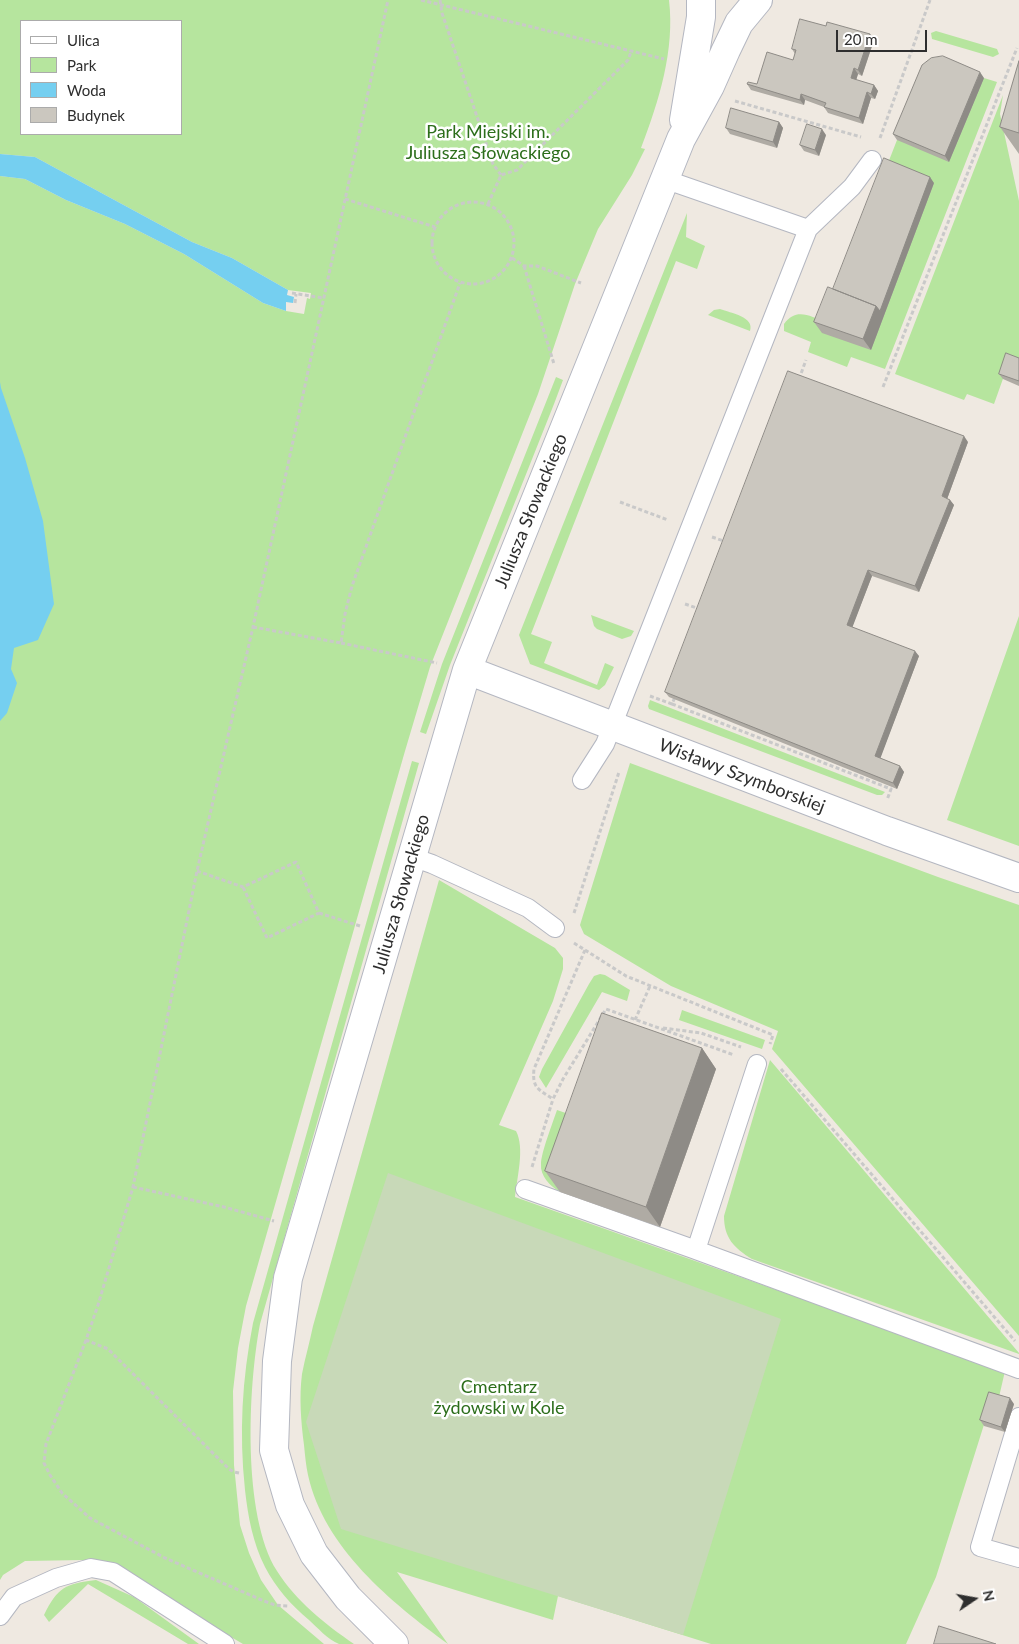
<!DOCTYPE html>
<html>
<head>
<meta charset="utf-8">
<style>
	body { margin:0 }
	#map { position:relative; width:1019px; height:1644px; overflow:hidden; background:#efe9e1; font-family:Lato,sans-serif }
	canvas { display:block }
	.legend { position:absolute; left:20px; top:20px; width:162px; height:115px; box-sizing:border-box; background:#fff; border:1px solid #ababab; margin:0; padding:6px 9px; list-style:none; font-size:15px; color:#2e2e2e }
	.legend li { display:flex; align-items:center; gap:10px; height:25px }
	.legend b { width:25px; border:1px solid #ababab }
	.north { position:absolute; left:949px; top:1574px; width:50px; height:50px; -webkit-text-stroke:4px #fff; paint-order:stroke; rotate:78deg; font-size:14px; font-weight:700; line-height:20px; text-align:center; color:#2e2e2e }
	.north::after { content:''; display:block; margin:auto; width:18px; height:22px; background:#2e2e2e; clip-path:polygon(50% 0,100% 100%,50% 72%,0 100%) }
	.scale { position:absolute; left:836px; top:30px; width:91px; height:22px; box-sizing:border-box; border:2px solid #2e2e2e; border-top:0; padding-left:6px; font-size:15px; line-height:18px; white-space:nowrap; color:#2e2e2e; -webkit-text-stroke:4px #fff; paint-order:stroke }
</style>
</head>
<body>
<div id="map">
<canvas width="1019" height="1644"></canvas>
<ul class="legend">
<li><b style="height:6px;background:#fff"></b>Ulica</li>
<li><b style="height:14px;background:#b6e59e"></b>Park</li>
<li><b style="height:14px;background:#75cff0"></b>Woda</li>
<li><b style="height:14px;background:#cbc7bf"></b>Budynek</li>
</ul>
<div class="north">N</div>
<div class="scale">20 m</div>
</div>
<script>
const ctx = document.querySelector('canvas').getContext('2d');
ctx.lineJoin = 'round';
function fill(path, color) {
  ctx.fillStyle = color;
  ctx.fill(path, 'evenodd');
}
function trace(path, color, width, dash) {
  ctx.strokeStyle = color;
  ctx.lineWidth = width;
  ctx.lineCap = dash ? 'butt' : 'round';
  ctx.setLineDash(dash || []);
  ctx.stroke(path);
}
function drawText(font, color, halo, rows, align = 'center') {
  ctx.font = font + ' Lato,sans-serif';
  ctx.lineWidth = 5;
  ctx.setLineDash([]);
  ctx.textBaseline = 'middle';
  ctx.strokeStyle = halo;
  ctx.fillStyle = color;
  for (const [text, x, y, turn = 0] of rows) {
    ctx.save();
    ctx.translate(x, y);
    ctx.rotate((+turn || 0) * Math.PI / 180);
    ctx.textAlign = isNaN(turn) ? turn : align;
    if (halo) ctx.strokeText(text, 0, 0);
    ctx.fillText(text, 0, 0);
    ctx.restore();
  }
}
const green = new Path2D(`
	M0 0H669C675 50 659 101 641 148L645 149 632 175 598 229 575 284 538 394 430 667 405 751 246 1306 238 1348 233 1391 234 1465 240 1525 249 1553 261 1580 278 1605 324 1644H243L117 1570 83 1560 25 1561 3 1575 0 1580V176L25 179 66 200 125 224 184 254 263 303 286 311 304 314 307 298 310 299 311 293 288 290 232 258 192 242 35 157 0 154ZM21 21H181V134H21Z
	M936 31 997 49 999 54 993 57 932 39 931 33Z
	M984 78 997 82 885 369 851 357 847 367 808 352 811 342 784 331V324C796 307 810 316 826 322L897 140Z
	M1003 95 1000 114 1019 201V362L1010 359 994 404 967 394 964 400 895 374Z
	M687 213 686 237 705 246 697 269 676 261 531 634 552 642 544 663 597 685 605 663 614 667 605 685 599 690 530 664 519 635Z
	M720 309C731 313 755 317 750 331L708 315 714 310Z
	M556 377 563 380 554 404 450 665 426 734 420 732 442 664Z
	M591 615 634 631 631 636 622 639 597 629 594 626Z
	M1019 616V846L947 820Z
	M650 700 885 792 882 795H877L649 709 648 706Z
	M412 761 419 763 260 1324C248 1387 242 1515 277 1571 296 1601 325 1624 354 1644 349 1644 343 1644 339 1644 328 1640 317 1627 309 1620 291 1605 276 1588 265 1567 253 1543 248 1517 245 1490 239 1432 242 1380 253 1323Z
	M630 763 938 877 1019 905V1336L772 1049 778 1031 671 986 584 934 580 925Z
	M439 880 555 948 563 958V969L553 1001 499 1125 516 1131C525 1148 517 1177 515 1197L1005 1371 999 1397 993 1396 936 1577 906 1644H711L558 1596 553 1620 397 1572 448 1644C391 1602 324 1548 308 1475 306 1466 305 1455 304 1445 301 1422 299 1397 302 1374 305 1358 310 1341 313 1326Z
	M600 974 605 975 630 990 627 1001 602 992 546 1088 539 1077 542 1069 589 984 594 976Z
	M682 1010 765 1040 762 1049 679 1020Z
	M770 1060 1019 1353V1354L752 1259C734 1248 724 1238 724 1216Z
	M557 1110 586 1120 560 1192C550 1186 540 1176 541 1164 541 1153 553 1122 557 1110Z
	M96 1580 134 1597 199 1644H188L88 1584 49 1622 44 1615C58 1587 65 1584 96 1580Z`);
const cemetery = new Path2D(`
	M388 1173 781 1319 683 1635 341 1529 306 1422Z`);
const water = new Path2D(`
	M0 154 35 157 192 242 232 258 288 290 287 295 294 297 293 303 286 302V311L263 303 184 254 125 224 66 200 25 179 0 176Z
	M0 382 1 388 25 458 43 521 54 604 38 640 14 648 11 669 17 683 7 713 0 721Z`);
const path = new Path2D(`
	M421 0 664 59
	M440 0 442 13 493 164 501 175
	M735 101 861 137
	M880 138 930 0
	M345 199 435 227
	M432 243a41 41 0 1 1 82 0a41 41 0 1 1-82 0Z
	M488 204 501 175 517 170 628 60 631 52
	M512 258 524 266H537L581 283
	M524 266 554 364
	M292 293 323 298
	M295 303 296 294
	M799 379 806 360
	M883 387 1017 48
	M620 502 668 520
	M712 537 727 542
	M685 604 700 609
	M253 627 341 643 345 614 352 586 460 283
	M341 643 437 663
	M650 696 672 704 675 697
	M672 704 891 789 887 800
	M197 871 243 887 296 862 319 913 267 938 243 887
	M319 913 360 926
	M574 913 619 772
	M574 943 626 976 773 1035 770 1044
	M585 950 534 1069C532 1088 538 1089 553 1099L563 1079 606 1009 734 1055
	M635 1020 650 986
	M663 1028 701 1033 741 1047
	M781 1069 1015 1341
	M532 1167 553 1099
	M133 1187 224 1207 274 1221
	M86 1340 46 1444 44 1463 50 1475 62 1493 90 1518 165 1558 264 1601 275 1605 288 1606
	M239 1473 234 1472 229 1469 108 1349 86 1340 98 1305 133 1187 197 871 253 627 388 0`);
const service = new Path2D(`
	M664 179 808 229
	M582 780 605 744 808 229 852 187 872 160
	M412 857 432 864 528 908 555 928
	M757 1064 696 1250 1019 1369
	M525 1189 696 1250
	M1019 1417 980 1547 1019 1558
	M0 1616 14 1597 56 1578 91 1568 113 1572 225 1644`);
const minor = new Path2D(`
	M684 120 701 17V0
	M467 670 887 831 1019 878
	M394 1644 348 1598 314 1554 290 1505 274 1450 277 1361 288 1278 467 670 681 139 710 86 726 50 739 23 758 0`);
const wall = new Path2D(`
	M826 26 870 34 874 40 862 76 858 74 856 80 874 85 878 91 875 99 871 98 863 124 828 113 824 107 805 100 804 105 751 90 747 84H757L793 60 795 54 792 49Z
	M1019 61V154L1000 127Z
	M984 78 949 162 897 140 893 134Z
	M779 122 783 128 777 148 730 134 726 128Z
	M826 135 819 156 804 151 800 145Z
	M934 183 871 350 822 333 814 322Z
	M1019 358V386L1003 379 999 374Z
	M968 442 947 499 950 500 954 505 919 592 872 576 852 627 919 656 880 758 900 766 904 772 897 789 669 697 665 692Z
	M702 1048 716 1069 660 1227 560 1192 545 1171Z
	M1014 1404 1005 1432 984 1426 980 1420Z`);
const shadedWall = new Path2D(`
	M870 34 874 40 862 76 858 70Z
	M854 68 858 74 855 84 851 78Z
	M980 72 984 78 949 162 945 156Z
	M874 85 878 91 875 99 871 94Z
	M867 92 871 98 863 124 859 118Z
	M801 94 805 100 804 105 800 100Z
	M779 122 783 128 777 148 773 142Z
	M822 129 826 135 819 156 815 150Z
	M930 177 934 183 871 350 863 339 876 306Z
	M964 436 968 442 946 502 942 496Z
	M950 500 954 505 919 592 915 586Z
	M868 570 872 576 851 631 847 625Z
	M915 651 919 656 879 762 875 756Z
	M900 766 904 772 897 789 893 783Z
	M702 1048 716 1069 660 1227 646 1207Z
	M1010 1398 1014 1404 1005 1432 1001 1427Z`);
const building = new Path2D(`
	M800 19 826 26 827 22 870 34 858 70 854 68 851 78 874 85 871 94 867 92 859 118 824 107 826 103 801 94 800 100 747 84 748 82 757 84 767 52 793 60 796 50 792 49Z
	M943 56 980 72 945 156 893 134 922 65 931 58Z
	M1019 61V133L1000 127Z
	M731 108 779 122 773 142 726 128Z
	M807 124 822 129 815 150 800 145Z
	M884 158 930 177 880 311 876 306 833 289Z
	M828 287 876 306 863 339 814 322Z
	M1006 353 1019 358V381L999 374Z
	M788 371 964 436 942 496 950 500 915 586 868 570 847 625 915 651 875 756 900 766 893 783 665 692Z
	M602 1013 702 1048 646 1207 545 1171Z
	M989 1392 1010 1398 1001 1427 980 1420Z
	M939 1626 996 1644H934Z`);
const parkNames = [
	["Park Miejski im.",488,132],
	["Juliusza Słowackiego",488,153],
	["Cmentarz",499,1387],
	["żydowski w Kole",499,1408]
];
const streetNames = [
	["Juliusza Słowackiego",531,511,-68],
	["Wisławy Szymborskiej",742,776,21],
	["Juliusza Słowackiego",401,894,-74]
];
fill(green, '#b6e59e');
fill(cemetery, '#c8d9b8');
fill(water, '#75cff0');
trace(service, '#b4b7c1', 20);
trace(minor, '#b4b7c1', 30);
trace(path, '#c9c9c9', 3, [4, 2.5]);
trace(service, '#fff', 18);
trace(minor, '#fff', 28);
fill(wall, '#afaba4');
fill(shadedWall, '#8e8b86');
fill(building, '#cbc7bf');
trace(building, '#8e8b86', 1);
drawText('18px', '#2c6e1b', '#fff', parkNames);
drawText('18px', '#2e2e2e', '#fff', streetNames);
</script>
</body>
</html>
